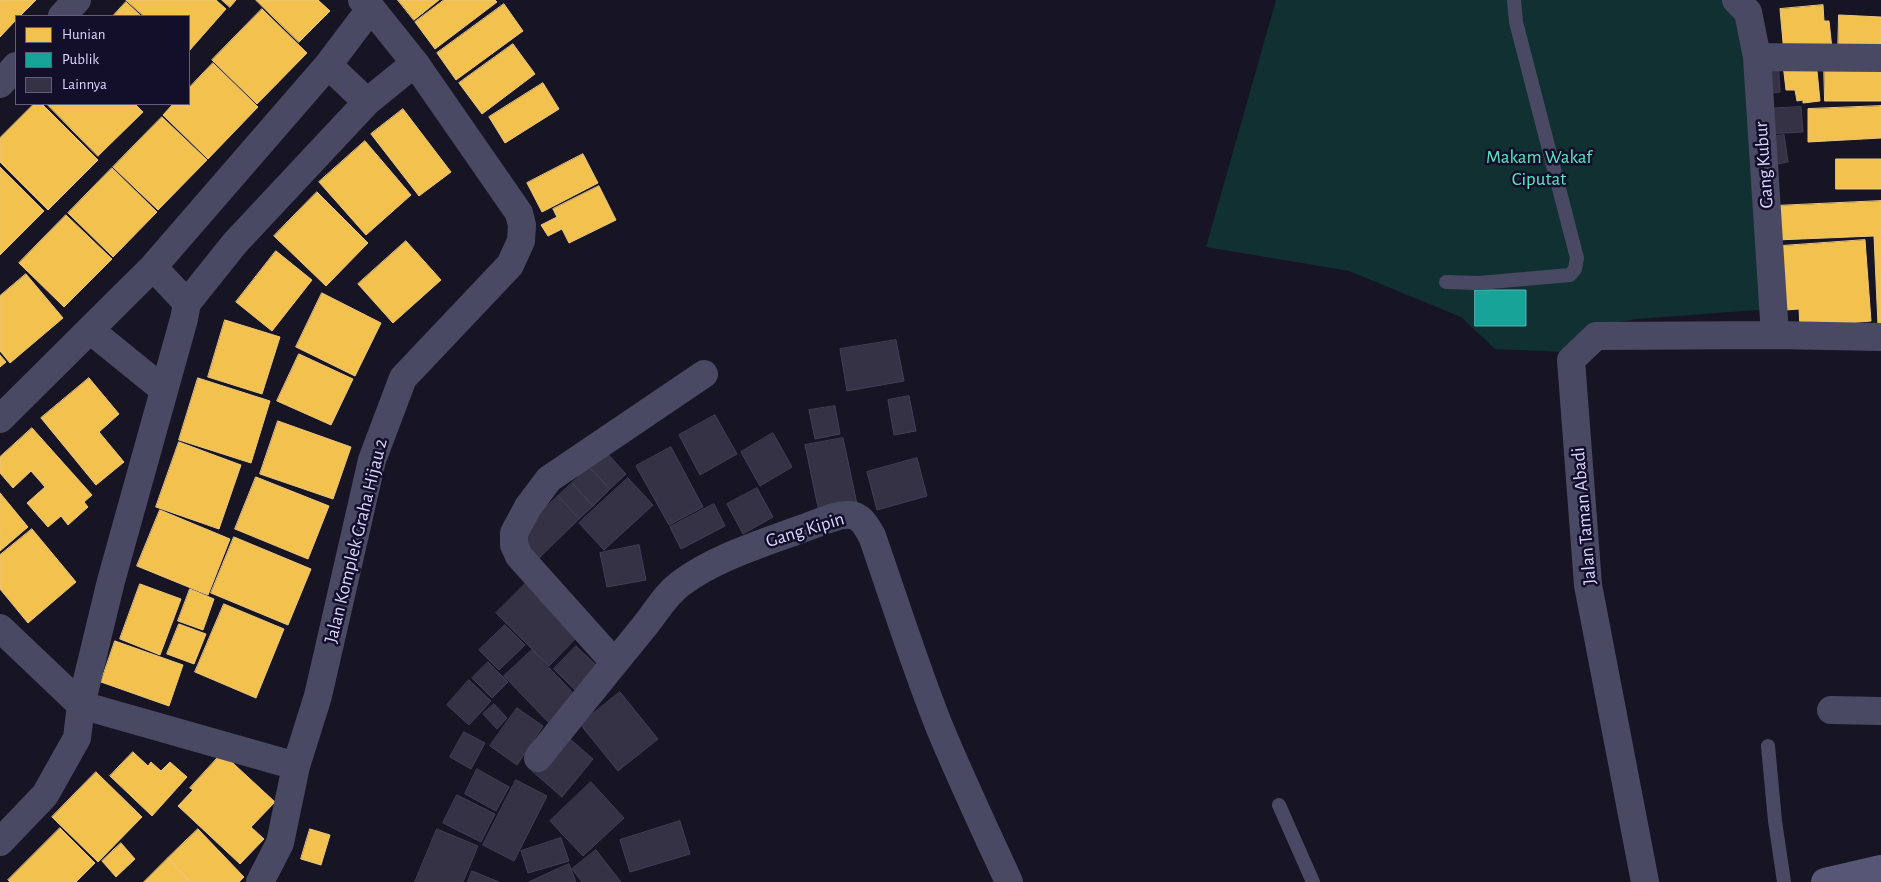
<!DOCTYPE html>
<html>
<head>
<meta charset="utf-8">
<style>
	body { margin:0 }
	#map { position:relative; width:1881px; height:882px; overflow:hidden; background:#171423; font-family:"Alegreya Sans",sans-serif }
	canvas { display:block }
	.legend { position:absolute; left:15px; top:15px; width:175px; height:90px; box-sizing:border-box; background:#130e29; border:1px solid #635e7f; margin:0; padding:6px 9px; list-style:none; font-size:15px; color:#dbd6ff }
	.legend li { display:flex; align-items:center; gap:10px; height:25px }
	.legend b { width:25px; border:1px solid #635e7f }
</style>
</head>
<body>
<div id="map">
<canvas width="1881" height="882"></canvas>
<ul class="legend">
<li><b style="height:14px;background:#f2c14e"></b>Hunian</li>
<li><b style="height:14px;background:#17a398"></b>Publik</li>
<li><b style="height:14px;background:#353245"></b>Lainnya</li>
</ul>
</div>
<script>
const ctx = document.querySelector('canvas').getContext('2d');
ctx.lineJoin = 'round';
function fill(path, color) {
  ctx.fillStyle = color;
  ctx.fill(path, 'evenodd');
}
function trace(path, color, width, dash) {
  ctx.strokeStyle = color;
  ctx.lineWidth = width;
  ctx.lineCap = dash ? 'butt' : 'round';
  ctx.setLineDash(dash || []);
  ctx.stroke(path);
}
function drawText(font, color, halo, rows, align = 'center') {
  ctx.font = font + ' "Alegreya Sans",sans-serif';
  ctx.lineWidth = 5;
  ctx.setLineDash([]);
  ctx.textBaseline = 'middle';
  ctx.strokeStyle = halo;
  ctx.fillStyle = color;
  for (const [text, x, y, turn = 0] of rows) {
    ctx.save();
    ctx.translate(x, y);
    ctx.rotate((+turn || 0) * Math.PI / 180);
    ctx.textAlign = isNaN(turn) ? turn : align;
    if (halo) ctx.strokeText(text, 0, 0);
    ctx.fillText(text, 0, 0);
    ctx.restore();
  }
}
const green = new Path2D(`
	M1276 0H1733L1742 15 1771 309 1637 319 1592 327 1565 352 1495 349 1461 317 1349 271 1206 247Z`);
const homes = new Path2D(`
	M0 0H36L20 16H16V20L0 37Z
	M126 0H216L226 9 189 51V16H144Z
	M222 0H236L230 7Z
	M256 0H318L330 11 299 42Z
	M398 0H439L414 20Z
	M444 0H495L497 2 435 49 415 22Z
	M126 2 141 16H113Z
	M504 4 523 31 456 80 437 53Z
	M1823 5 1824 21H1829L1832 49 1784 53 1780 9Z
	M262 9 307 53 257 104 212 60Z
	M1839 15 1881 17V56L1838 54Z
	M513 44 535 74 482 114 459 83Z
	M1816 61 1820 101 1803 103V100L1797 101 1795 90H1786L1783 64Z
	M1824 62H1881V101H1825Z
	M213 63 258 107 208 159 163 115 173 104H189V88Z
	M543 83 559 109 505 143 489 117Z
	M34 104H42L98 160 48 210 0 162V138Z
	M47 104H135L143 112 98 156Z
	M1881 106V138L1808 142V109Z
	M403 109 451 172 419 196 371 134Z
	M162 117 207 160 158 210 113 167Z
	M365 141 411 195 366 235 319 182Z
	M583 154 598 183 542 212 527 183Z
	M1836 159H1881V189H1836Z
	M0 167 44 211 0 255Z
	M112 168 157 212 113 257 68 213Z
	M599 186 616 220 569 243 562 229 548 236 541 225 557 217 553 209Z
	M317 192 368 243 326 286 274 236Z
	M1881 201V325H1878L1874 236 1776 240 1774 206Z
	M66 215 112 259 64 307 19 263Z
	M1865 240 1871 321 1800 327 1799 309 1786 310 1781 246Z
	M406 241 441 280 393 323 358 284Z
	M276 251 312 280 272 331 236 302Z
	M26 274 63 318 10 363 0 351V296Z
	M322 293 381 323 355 376 296 347Z
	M225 320 280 337 262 394 208 377Z
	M299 354 353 379 331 425 277 401Z
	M0 355 6 362 0 367Z
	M89 378 119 414 99 432 124 462 96 485 41 418Z
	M198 378 270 401 251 463 179 440Z
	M278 421 351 447 333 499 260 474Z
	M32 428 92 495 84 502 88 507 68 525 61 516 48 527 27 503 45 487 31 471 13 488 0 473V457Z
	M179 442 241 465 219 529 156 507Z
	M256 477 329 506 308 559 235 529Z
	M0 493 28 527 0 551Z
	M160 510 230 539 208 595 137 566Z
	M32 529 76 582 28 623 0 589V555Z
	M234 537 311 569 288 625 211 593Z
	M140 584 181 599 160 655 120 639Z
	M190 589 214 599 203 630 178 621Z
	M224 604 284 629 256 698 195 672Z
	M179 624 206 634 194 664 167 654Z
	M115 641 183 665 169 706 101 682Z
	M133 752 148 766 151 762 161 771 170 762 187 777 152 816 110 776Z
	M222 753 275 802 251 827 264 839 240 864 178 806 193 790 190 788Z
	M96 772 142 817 98 862 52 817Z
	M60 828 95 863 76 882H10L8 880Z
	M198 829 244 877 239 882H190L168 858Z
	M310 829 330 835 321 865 301 859Z
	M121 843 135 859 116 877 102 861Z
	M168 858 190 882H144Z`);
const public = new Path2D(`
	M1475 290H1526V326H1475Z`);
const building = new Path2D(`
	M1778 59 1780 92 1762 94 1760 61Z
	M1801 107 1803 132 1765 134 1763 109Z
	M1784 135 1788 162 1772 165 1765 138Z
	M896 340 904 381 847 391 840 349Z
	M909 396 916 431 894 435 888 400Z
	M835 406 840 434 815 439 809 410Z
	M715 415 737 454 700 475 679 435Z
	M773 433 792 467 760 486 741 452Z
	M843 438 857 504 819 512 805 445Z
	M671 447 703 507 669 525 636 466Z
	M605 451 626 474 610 489 589 467Z
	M917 458 927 496 877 510 867 472Z
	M589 467 610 489 593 506 572 483Z
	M628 478 653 505 604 550 579 523Z
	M572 483 593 506 579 519 558 496Z
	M757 488 773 517 743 534 727 504Z
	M558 496 579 519 539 558 517 535Z
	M714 504 725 526 681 549 670 527Z
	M639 545 646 580 607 587 600 553Z
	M528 581 581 633 549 666 496 613Z
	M505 625 525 645 499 670 479 650Z
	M576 646 601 670 578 693 554 669Z
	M532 650 576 696 549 723 504 676Z
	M488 662 508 682 492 698 472 678Z
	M469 680 491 701 469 725 447 705Z
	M620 692 658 739 618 771 580 724Z
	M494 704 507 718 497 729 483 714Z
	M517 708 543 726 517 765 490 746Z
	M464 732 485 743 471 769 450 757Z
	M563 733 593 759 562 797 532 771Z
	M477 769 509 787 496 811 465 794Z
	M516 780 547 796 514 861 483 845Z
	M591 782 624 818 583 856 550 821Z
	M457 795 495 814 481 842 443 823Z
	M680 821 690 854 630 872 620 840Z
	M437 829 478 846 463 882H415Z
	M561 838 569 861 528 873 521 851Z
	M596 850 621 882H582L572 869Z
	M569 864 576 882H529Z
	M472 871 499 882H468Z`);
const lane = new Path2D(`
	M1446 282 1479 283 1570 275 1575 269 1577 258 1516 22 1514 0
	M1768 746 1775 821 1784 882
	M1279 805 1313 882`);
const street = new Path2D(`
	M1736 0 1748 12 1757 57 1775 335
	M62 16 77 0
	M1757 57 1881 58
	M328 65 367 102
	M0 84 16 66
	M153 267 187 303
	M90 330 164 390
	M0 419 153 267 328 65 371 8
	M0 628 81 705 296 766
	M614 662 519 556 514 545V533L528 507 549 479 704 374
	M1831 710 1881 711
	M538 758C573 714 608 671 643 628 655 614 664 596 680 584 714 558 763 543 804 528 816 524 843 511 855 516 863 519 868 529 872 536 894 599 914 663 939 726 961 779 985 830 1009 882
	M0 842 45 795 77 738 81 705 111 581 184 319 187 303 235 243 367 102 415 63
	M260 882 280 843 296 766 318 696 372 460 403 378 510 265 521 241 522 225 519 213 415 63 371 8 362 0
	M1645 882 1588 585 1571 360 1596 336 1775 335 1881 337`);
const secondary = new Path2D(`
	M1825 882 1881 869`);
const parkNames = [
	["Makam Wakaf",1539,157],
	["Ciputat",1539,179]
];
const streetNames = [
	["Gang Kubur",1764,165,-94],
	["Jalan Taman Abadi",1584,516,-95],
	["Gang Kipin",805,530,-17],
	["Jalan Komplek Graha Hijau 2",356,541,-76]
];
fill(green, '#113031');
fill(homes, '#f2c14e');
trace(homes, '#ebc783', 1);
fill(public, '#17a398');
trace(public, '#52b2b7', 1);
fill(building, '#353245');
trace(building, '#433f57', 1);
trace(lane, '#4a4964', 14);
trace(street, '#4a4964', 28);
trace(secondary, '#585676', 28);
drawText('19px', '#58e9c6', '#130e29', parkNames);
drawText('19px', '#dbd6ff', '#130e29', streetNames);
</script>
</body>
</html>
